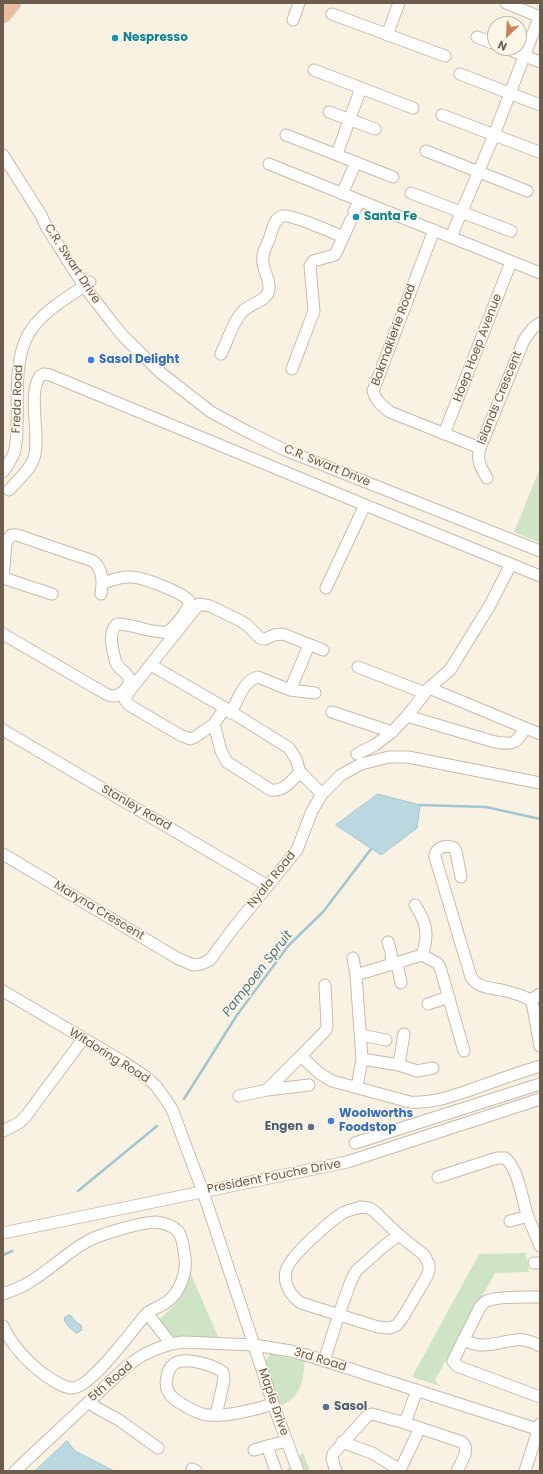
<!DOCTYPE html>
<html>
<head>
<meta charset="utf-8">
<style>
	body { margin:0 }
	#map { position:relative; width:543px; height:1474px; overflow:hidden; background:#f9f2e3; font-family:Poppins,sans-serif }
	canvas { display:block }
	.frame { position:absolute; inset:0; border:4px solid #6d5b4d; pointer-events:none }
	.north { position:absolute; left:487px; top:16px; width:40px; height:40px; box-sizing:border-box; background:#fcf6e9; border:1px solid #c3b8ab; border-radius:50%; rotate:205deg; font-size:11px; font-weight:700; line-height:16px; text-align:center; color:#6d5b4d }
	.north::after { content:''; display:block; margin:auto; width:14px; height:18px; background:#d37d58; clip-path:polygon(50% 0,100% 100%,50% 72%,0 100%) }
</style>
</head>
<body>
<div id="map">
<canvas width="543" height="1474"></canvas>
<div class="frame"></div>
<div class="north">N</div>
</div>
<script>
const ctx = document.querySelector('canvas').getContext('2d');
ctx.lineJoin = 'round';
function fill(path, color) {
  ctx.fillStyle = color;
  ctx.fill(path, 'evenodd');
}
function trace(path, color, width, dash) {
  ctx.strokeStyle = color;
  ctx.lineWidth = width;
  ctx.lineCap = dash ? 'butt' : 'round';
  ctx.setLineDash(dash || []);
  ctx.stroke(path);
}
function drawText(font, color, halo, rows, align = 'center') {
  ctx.font = font + ' Poppins,sans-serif';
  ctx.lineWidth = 3;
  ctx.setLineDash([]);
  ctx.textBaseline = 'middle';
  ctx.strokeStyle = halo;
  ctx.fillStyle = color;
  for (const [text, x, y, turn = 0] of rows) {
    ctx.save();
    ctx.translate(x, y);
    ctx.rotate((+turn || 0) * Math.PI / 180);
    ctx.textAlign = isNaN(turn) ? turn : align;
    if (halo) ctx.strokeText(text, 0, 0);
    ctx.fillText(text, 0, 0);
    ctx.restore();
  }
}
const green = new Path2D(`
	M540 468V543L514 532Z
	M526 1253 529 1272 495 1273 435 1380 440 1386 412 1377 479 1254Z
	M190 1272 219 1339 169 1340 157 1322 181 1298Z
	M270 1354 305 1361C302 1384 302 1397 278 1407L263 1365Z
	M303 1452 310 1471H286Z`);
const water = new Path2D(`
	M378 794 420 805 417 828 381 855 336 825Z
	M70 1315 77 1323 81 1325 82 1330 76 1333 68 1326 64 1320 65 1317Z
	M67 1441 75 1451 114 1471H35Z`);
const stream = new Path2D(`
	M420 805 486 807 540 819
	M184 1099 237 1015 289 945 323 912 371 849
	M78 1191 157 1126
	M3 1255 12 1251`);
const minor = new Path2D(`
	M506 3 540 17
	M332 14 445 56
	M293 20 299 3
	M387 35 399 3
	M477 37 495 44
	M505 48 540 62
	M314 70 413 108
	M460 74 540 105
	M329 112 375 129
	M442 115 539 152
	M286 135 393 177
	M426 151 527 191
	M337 154 361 88
	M3 155 41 215 46 226 84 286 114 325 123 336 161 373 211 412 248 432 285 450 540 551
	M269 164 540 273
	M411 193 511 231
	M342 194 356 162
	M354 212 359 201
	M434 230 373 391C376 401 382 406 390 412L480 448
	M451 237 494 135 540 15
	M221 354C227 342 233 322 242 312 248 305 265 301 268 293 272 284 264 272 263 263 261 254 267 245 270 237 272 230 274 219 282 216 291 214 332 232 343 237
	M292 369 314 311 310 266 313 261 335 255 351 220
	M444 434 511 262
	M3 472C7 466 11 460 14 453 17 443 17 433 17 423 18 394 14 359 29 333 43 310 69 297 90 282
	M487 478C481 468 476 460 480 448L524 340 533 328 540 323
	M9 490C17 481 30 470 34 458 41 435 27 395 40 376L44 374 50 375 365 505 540 576
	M3 578 6 543 11 535H17L93 561C103 569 103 581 101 594
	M3 578 52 594
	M326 588 365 505
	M3 634 106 694C117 700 127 691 130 680 128 672 119 670 116 663 113 651 107 633 117 624 134 624 152 634 167 632 174 628 190 609 189 601 182 592 142 577 131 577 121 576 112 580 103 583
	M151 665 225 708 289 748 296 759 300 772 322 794
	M358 667 425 693
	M429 688 540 734
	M290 690 309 645
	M225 708 214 724 195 737 190 739 180 735 129 705 125 700 128 693 199 604 210 606 239 620 247 625 260 638 265 639 274 635 283 634 323 650
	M332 712 392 732
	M231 713C237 701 244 680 258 677L290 690 315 693
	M407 716 495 742C514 745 516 744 525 728
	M214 724 221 751 227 762 271 790C284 792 292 780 300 772
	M3 730 268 886
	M357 754 375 745 392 732 407 716 429 688 450 670 490 605 511 564
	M3 854 177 958 193 965 201 964 210 960 232 930 297 850 312 811 322 794 341 775 361 764 389 757H408L540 783
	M461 877 456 851 454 848C447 844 438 847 435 854V857L471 977C478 989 494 988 506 991 515 993 523 996 531 1000L533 1007 540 1046
	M415 905C427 923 429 935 422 955
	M388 942 391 952 392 964
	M353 958 356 975 362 1059 357 1087
	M397 963 401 983
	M356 975 422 955 437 963 440 967 464 1051
	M325 985 327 1026 326 1030 301 1056 319 1073 332 1081 410 1102C432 1104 452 1096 473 1089 495 1081 517 1073 540 1066
	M3 991 122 1061 146 1077 156 1086 164 1097 172 1109 203 1192 254 1345 291 1351 313 1357 540 1430
	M531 1000 540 994
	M428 1004 449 997
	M361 1035 386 1040
	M362 1059 399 1065 417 1071 433 1068
	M399 1065 404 1034
	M267 1090 309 1085
	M239 1096 267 1090 301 1056
	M3 1131 19 1123 26 1116 83 1039
	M355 1143 540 1084
	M438 1177 497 1158H505C518 1168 522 1198 527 1214 531 1225 536 1235 540 1246
	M361 1207 369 1208 374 1211 399 1235 424 1255 429 1264V1271L426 1278 403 1317 397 1325 390 1328 378 1327 301 1303C291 1296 283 1284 286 1271 288 1258 330 1221 343 1213 348 1210 355 1209 361 1207Z
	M510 1221 528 1216
	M3 1233 347 1162 540 1099
	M534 1263H540
	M3 1294C11 1291 20 1288 28 1283 49 1271 67 1252 88 1241 100 1234 143 1222 156 1222 163 1223 173 1226 178 1231 183 1238 184 1250 185 1258 187 1272 180 1292 168 1301 162 1306 154 1308 147 1313 133 1329 91 1388 72 1388 62 1388 50 1378 42 1373 27 1361 11 1344 3 1326
	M540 1297C528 1297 497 1296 487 1301 483 1302 482 1305 480 1307L453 1361 457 1366 540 1397
	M147 1313 171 1344
	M463 1340C469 1342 475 1345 481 1345 504 1346 516 1332 540 1346
	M324 1361 339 1314 351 1281 356 1271 384 1246 399 1235
	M88 1402 97 1408 119 1420 158 1448
	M216 1415 224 1380 223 1372C213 1365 185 1356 174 1364 169 1367 168 1372 167 1377 163 1393 174 1400 187 1407 193 1410 199 1414 207 1415 225 1417 255 1410 273 1404
	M405 1423 417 1390
	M342 1442 372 1453 400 1470 420 1428
	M254 1450 267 1446
	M192 1469 196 1471
	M15 1471 127 1366 143 1355 156 1349 171 1344 183 1342 254 1345 273 1404 298 1471
	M276 1471 267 1446 287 1441
	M336 1471 332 1459 333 1454 367 1416 372 1414 405 1423 462 1442C471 1450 461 1462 457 1471
	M525 1471 540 1424`);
const highway = new Path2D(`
	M3 14 12 3`);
const markers = [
	[115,38,4,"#0f9aa8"],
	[356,217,4,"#0f9aa8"],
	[91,360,4,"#3f7fe0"],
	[331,1121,4,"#3f7fe0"],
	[311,1127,4,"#5c6f8a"],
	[326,1407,4,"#5c6f8a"]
];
const cultureNames = [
	["Nespresso",123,38],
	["Santa Fe",364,217]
];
const streetNames = [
	["C.R. Swart Drive",72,264,57],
	["Bokmakierie Road",394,335,-70],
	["Hoep Hoep Avenue",478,348,-69],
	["Islands Crescent",500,398,-68],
	["Freda Road",18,399,-88],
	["C.R. Swart Drive",327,466,22],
	["Stanley Road",136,808,30],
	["Nyala Road",272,880,-51],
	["Maryna Crescent",99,911,31],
	["Witdoring Road",109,1056,32],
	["President Fouche Drive",274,1177,-11],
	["3rd Road",320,1360,17],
	["5th Road",111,1382,-41],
	["Maple Drive",273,1402,71]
];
const shopNames = [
	["Sasol Delight",99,360],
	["Woolworths",339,1114],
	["Foodstop",339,1128]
];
const serviceNames = [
	["Engen",303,1127],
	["Sasol",334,1407,"left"]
];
const waterNames = [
	["Pampoen Spruit",258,974,-52]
];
fill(green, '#cee4c4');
fill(water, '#bbd7df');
trace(water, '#a2c5d0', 1);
trace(stream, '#a2c5d0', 2.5);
trace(minor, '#c8baac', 13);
trace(highway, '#d9d4d1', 19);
trace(minor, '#fff', 11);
trace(highway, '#ebbba2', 17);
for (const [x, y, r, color] of markers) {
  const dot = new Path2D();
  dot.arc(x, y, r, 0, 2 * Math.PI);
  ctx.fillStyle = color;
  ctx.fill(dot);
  trace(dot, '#fcf6e9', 1.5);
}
drawText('bold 12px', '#0d838f', '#fcf6e9', cultureNames, 'left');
drawText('12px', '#6d5b4d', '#fcf6e9', streetNames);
drawText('bold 12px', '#366cbe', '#fcf6e9', shopNames, 'left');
drawText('bold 12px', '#4e5e75', '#fcf6e9', serviceNames, 'right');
drawText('italic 13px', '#4d7784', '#fcf6e9', waterNames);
</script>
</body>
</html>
